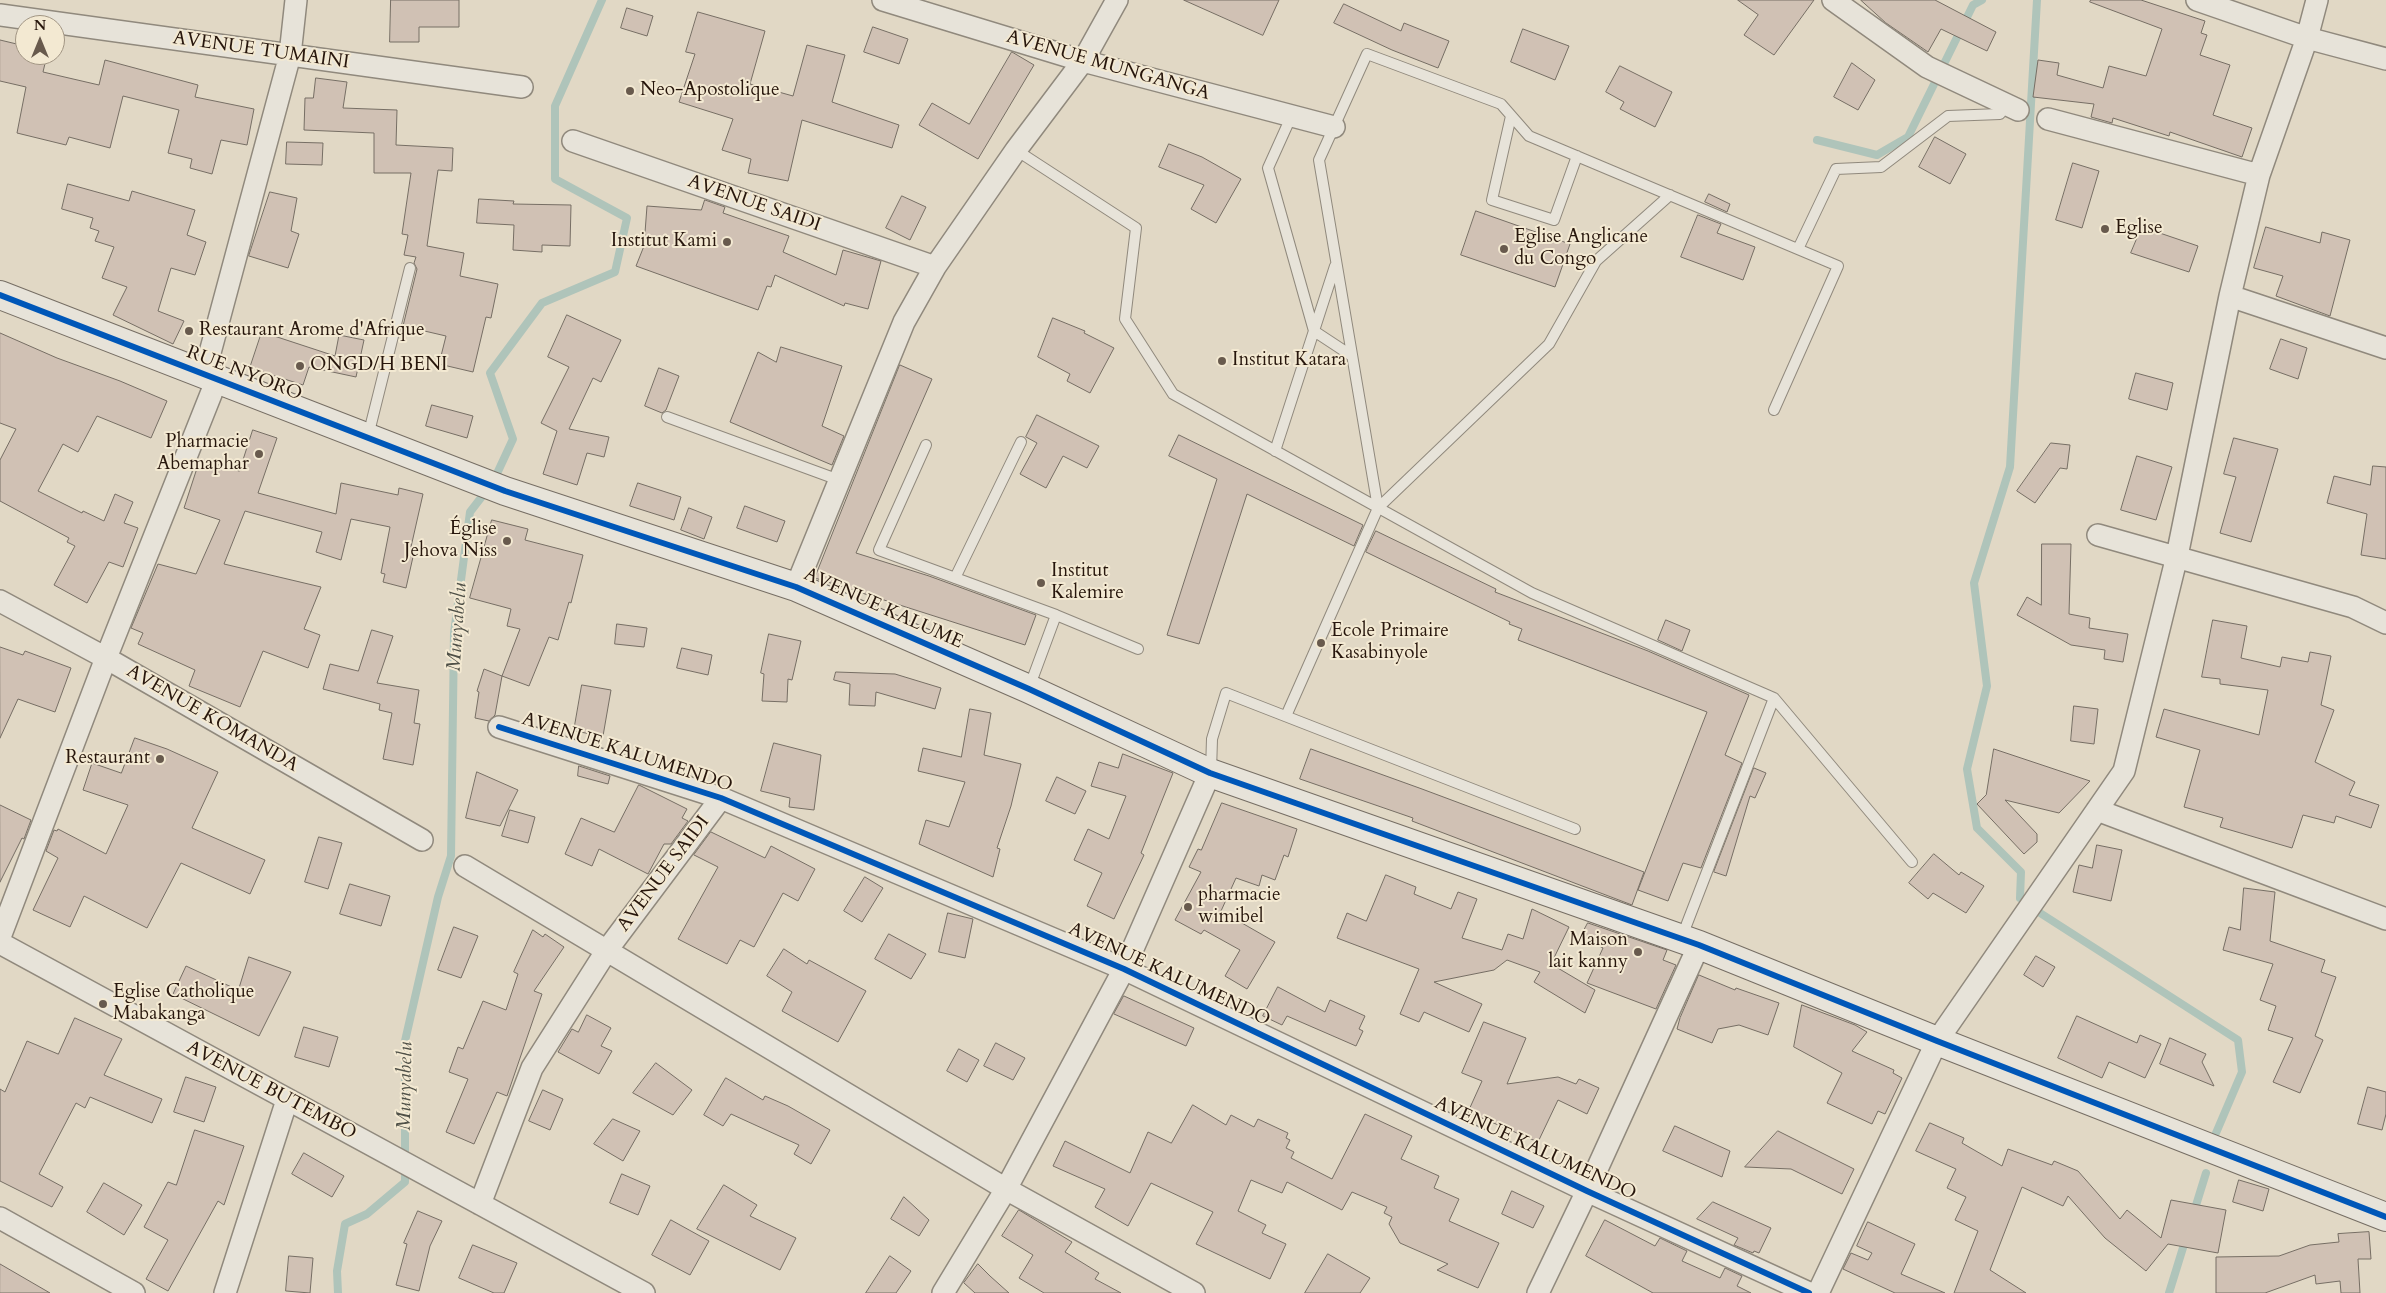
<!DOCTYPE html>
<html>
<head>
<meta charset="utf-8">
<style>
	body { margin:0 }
	#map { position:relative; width:2386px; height:1293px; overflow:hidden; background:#e1d8c5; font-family:Cardo,serif }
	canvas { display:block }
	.north { position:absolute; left:15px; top:15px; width:50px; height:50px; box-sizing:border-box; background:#f3e9d2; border:1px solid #a19583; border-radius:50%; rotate:0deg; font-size:14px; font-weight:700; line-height:20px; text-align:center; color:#27160c }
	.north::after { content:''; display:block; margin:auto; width:18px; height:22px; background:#685a4d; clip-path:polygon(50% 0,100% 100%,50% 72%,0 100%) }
</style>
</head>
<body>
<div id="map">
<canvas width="2386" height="1293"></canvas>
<div class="north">N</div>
</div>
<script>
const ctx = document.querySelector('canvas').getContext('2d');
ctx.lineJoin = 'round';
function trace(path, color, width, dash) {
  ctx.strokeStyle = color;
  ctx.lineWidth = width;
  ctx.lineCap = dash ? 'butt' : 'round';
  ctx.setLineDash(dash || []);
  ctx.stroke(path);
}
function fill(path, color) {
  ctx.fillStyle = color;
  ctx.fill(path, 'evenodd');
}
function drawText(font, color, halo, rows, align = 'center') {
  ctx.font = font + ' Cardo,serif';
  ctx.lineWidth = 4;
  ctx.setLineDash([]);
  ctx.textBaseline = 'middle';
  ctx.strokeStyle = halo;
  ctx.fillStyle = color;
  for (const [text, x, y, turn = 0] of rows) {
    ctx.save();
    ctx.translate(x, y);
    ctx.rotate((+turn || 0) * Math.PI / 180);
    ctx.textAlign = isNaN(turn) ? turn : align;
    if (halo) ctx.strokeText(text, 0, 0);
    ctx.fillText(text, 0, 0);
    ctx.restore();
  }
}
const stream = new Path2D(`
	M1817 140 1877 155 1908 137 1973 5 1982 0
	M494 480 513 439 490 373 542 303 615 272 627 218 555 179V106L602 0
	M2020 898 2021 872 1977 828 1967 769 1987 686 1974 583 2010 467 2037 0
	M2037 911 2238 1040 2242 1072 2216 1133
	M2193 1215 2206 1173
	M338 1293 337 1271 345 1224 367 1214 405 1182V1041L438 897 451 856 454 633 470 512 487 490
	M2169 1293 2186 1238`);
const building = new Path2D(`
	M391 0H459V27H419V42H390Z
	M1184 0H1279L1263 35Z
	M1738 0H1814L1774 55 1744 35 1758 15Z
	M1861 0H1935L1996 32 1987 51 1941 29 1928 52 1886 23Z
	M2091 0H2141L2205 21 2201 33 2207 35 2200 55 2230 65 2213 115 2252 128 2242 157 2170 132 2169 136 2113 118 2112 123 2091 117 2094 104 2033 97 2038 60 2059 63 2057 75 2103 88 2109 66 2146 76 2162 29 2090 2Z
	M1344 4 1401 31 1404 23 1449 41 1438 68 1392 50 1334 23Z
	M627 8 653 16 647 36 621 28Z
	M698 12 765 31 750 84 793 96 807 45 845 55 832 102 899 125 892 148 802 120 788 181 748 173 751 159 722 150 733 119 679 102 695 54 686 52Z
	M873 27 908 39 899 64 864 52Z
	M1523 29 1569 46 1555 80 1511 62Z
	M0 40 25 46V55H47L43 72 99 85 105 60 198 85 195 97 254 109 247 145 221 140 212 174 190 168 192 159 168 153 179 110 123 96 110 148 69 137 66 145 17 133 26 87 0 81Z
	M1012 52 1034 65 978 159 919 125 932 103 969 124Z
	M1852 63 1875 80 1858 110 1834 97Z
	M1620 66 1672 92 1655 127 1620 109 1624 102 1606 92Z
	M316 78 347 82 343 108 397 110 396 145 453 148 452 171 438 170 427 246 464 253 460 276 498 284 491 318 486 317 473 372 439 364 446 336 403 326 417 269 414 263 416 257 404 255 408 235 402 234 411 173H374V133L304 130 305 98H313Z
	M1935 137 1966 154 1950 184 1919 167Z
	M287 142 323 143 322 165 286 164Z
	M1169 144 1202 157 1241 179 1216 223 1191 209 1204 185 1159 167Z
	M2073 163 2099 171 2082 228 2056 220Z
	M68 184 129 201 132 191 195 210 187 235 206 242 195 275 171 268 158 311 184 321 173 344 113 315 127 287 102 278 114 247 95 241 99 231 90 228 93 218 62 209Z
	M270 192 297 198 291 231 299 234 288 268 249 256Z
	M1709 194 1730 204 1727 212 1705 202Z
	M902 196 926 207 910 240 886 228Z
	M479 199 514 201 513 204 571 205 570 246 542 245V252L513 250 514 225 477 223Z
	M705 200 725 207 723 213 789 236 783 252 836 275 843 250 881 261 868 309 845 303 844 306 775 275 771 287 767 286 758 310 636 266 644 246 647 206 701 210Z
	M1476 211 1570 244 1555 287 1461 255Z
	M1698 215 1721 224 1717 233 1755 247 1743 280 1681 257Z
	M2142 227 2198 246 2189 272 2131 253Z
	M2266 227 2320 243 2322 232 2350 240 2330 316 2276 296 2283 276 2254 268Z
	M567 315 621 340 601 382 593 378 569 429 609 437 604 457 587 453 577 485 543 474 557 431 541 423 569 367 548 357Z
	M1053 318 1085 331 1084 333 1114 348 1090 393 1067 381 1070 374 1038 357Z
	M262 332 335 356 339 335 364 340 356 377 309 367 303 385 250 368Z
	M0 333 57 358 120 381 167 401 151 438 97 416 78 452 63 444 38 491 82 513 83 511 104 521 115 494 133 502 124 523 138 528 123 567 109 562 87 603 54 585 75 546 67 542 69 538 0 501V460L16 429 0 423Z
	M2281 339 2307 348 2298 379 2270 369Z
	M781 347 842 366 822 426 844 436 832 465 730 422 758 352 776 362Z
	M900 365 932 379 856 553 929 576 1036 615 1025 645 815 578Z
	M659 368 679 376 666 410 662 413 645 406Z
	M2136 373 2173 383 2167 410 2129 399Z
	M432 405 473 416 467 438 426 426Z
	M1037 415 1099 446 1087 468 1063 456 1046 488 1020 474 1037 443 1026 437Z
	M253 430 277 438 258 493 336 514 341 483 398 495 399 488 423 494 411 547 415 548 406 588 383 582 385 574 381 573 390 527 351 519 341 560 316 552 322 532 245 511 224 564 321 587 304 629 320 635 308 668 263 651 240 707 189 686 195 670 138 644 143 633 131 628 158 564 196 574 220 520 184 508 200 459 239 471Z
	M1179 435 1363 525 1354 546 1247 494 1199 644 1167 635 1217 479 1169 456Z
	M2234 438 2278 449 2251 542 2220 533 2236 477 2224 474Z
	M2051 443 2070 445 2067 469 2060 468 2035 503 2017 491Z
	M2137 456 2172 467 2156 520 2121 510Z
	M2373 466 2386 467V559L2361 555 2367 514 2327 503 2334 476 2370 485Z
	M638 483 681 497 674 520 630 506Z
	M745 506 785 521 777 542 737 528Z
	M689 508 712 517 704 539 681 530Z
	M492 520 528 529 525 540 583 555 571 603 569 602 558 640 549 637 529 686 502 676 495 715 489 721 475 718 479 692 477 691 484 669 502 676 520 629 507 626 511 609 470 598Z
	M1376 531 1496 589 1495 592 1648 651 1749 695 1725 755 1742 763 1701 868 1683 863 1668 901 1638 890 1707 712 1518 640 1522 629 1509 624 1510 622 1366 552Z
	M2042 544H2071L2069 614 2090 618 2089 628 2128 634 2123 662 2104 659 2105 650 2071 645 2017 615 2027 597 2041 605Z
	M1666 620 1690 630 1682 651 1658 640Z
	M2213 620 2247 626 2241 658 2280 667 2282 657 2308 662 2310 652 2331 656 2321 705 2334 710 2315 762 2355 782 2349 795 2379 805 2371 828 2336 816 2334 823 2303 815 2292 848 2220 827 2223 818 2184 807 2200 750 2156 737 2164 709 2259 735 2268 690 2220 684V679L2202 677Z
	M617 624 647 628 644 647 615 644Z
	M372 630 393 636 377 683 419 690 414 723 420 724 413 765 383 759 392 713 379 710 380 704 323 689 330 664 358 671Z
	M769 634 801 641 792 680 788 679 787 702 762 701 764 674 761 673Z
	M0 647 23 655 25 651 71 668 55 712 18 699 0 738Z
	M682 648 712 655 708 675 677 668Z
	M836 672 895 674 941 688 935 709 876 692 875 706 849 705 850 684 834 680Z
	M582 685 611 690 603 736 574 731Z
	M2074 706 2098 709 2094 744 2071 741Z
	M970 709 991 713 984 755 1021 764 1011 806 997 848 1000 849 993 877 919 844 926 820 949 827 965 782 918 771 923 748 961 757Z
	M135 738 167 749 218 772 192 828 265 860 250 894 181 863 147 928 84 896 70 927 33 910 58 858 46 851 54 830 57 831 58 829 106 854 128 805 83 790 92 763 121 773Z
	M774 743 821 755 814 810 789 807 790 798 761 791Z
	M1311 749 1422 789 1644 872 1632 905 1412 821 1413 818 1300 779Z
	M1994 749 2090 781 2059 813 2005 800 2037 834V842L2024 854 1977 804 1986 795Z
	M1123 754 1173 773 1141 853 1144 855 1114 919 1087 906 1102 873 1074 860 1088 829 1109 839 1126 796 1091 786 1099 762 1118 768Z
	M579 766 610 776 608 784 578 776Z
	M1754 768 1766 773 1755 798 1750 796 1726 876 1714 872Z
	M477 772 518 790 500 826 466 818Z
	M1057 777 1086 791 1075 814 1046 801Z
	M639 785 687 809 682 818 688 821 671 844H664L648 874 599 849 592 866 565 854 581 818 614 832Z
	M1222 803 1297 829 1288 857 1284 855 1275 880 1262 875 1259 886 1236 878 1221 911 1275 942 1247 989 1225 976 1240 950 1204 930 1201 934 1175 920 1201 872 1189 867 1198 849 1201 850Z
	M0 805 31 820 24 839 22 838 0 882Z
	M510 810 535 817 528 843 502 836Z
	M711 832 765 858 771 846 815 869 798 901 783 893 754 947 740 940 727 964 678 939 718 867 694 855Z
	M319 837 342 843 328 889 305 882Z
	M2097 845 2122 850 2111 901 2073 892 2079 865 2092 868Z
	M1934 854 1959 875 1961 872 1984 886 1966 913 1933 893 1928 899 1909 883Z
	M1386 875 1416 887 1414 894 1451 909 1458 892 1477 899 1462 938 1502 950 1508 934 1523 939 1532 909 1569 927 1551 964 1595 990 1585 1013 1534 982 1540 972 1507 960 1494 970 1434 982 1482 1004 1469 1032 1424 1012 1419 1022 1400 1014 1419 969 1337 938 1347 913 1366 921Z
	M865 877 883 888 862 922 844 911Z
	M350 884 390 896 381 926 340 914Z
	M2244 888 2275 892 2270 941 2325 960 2321 972 2336 977 2315 1036 2323 1040 2300 1093 2273 1082 2293 1038 2268 1030 2276 1006 2260 1000 2273 964 2223 950 2229 927 2240 930Z
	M948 913 973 919 965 958 939 952Z
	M1588 923 1667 950 1663 960 1676 965 1656 1009 1587 983 1603 948 1581 936Z
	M454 927 478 936 461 978 438 970Z
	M533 930 543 937 545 934 564 947 534 991 542 994 507 1096 497 1092 474 1144 446 1132 468 1079 449 1072 458 1047 463 1049 483 1001 506 1010 518 974 514 972Z
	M889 934 926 954 911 979 875 959Z
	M784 949 807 964 809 960 866 991 838 1042 782 1011 792 992 767 976Z
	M2036 956 2055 967 2043 987 2024 975Z
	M249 957 291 972 259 1036 173 994 186 966 238 990Z
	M1699 975 1735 990 1736 988 1779 1003 1768 1035 1739 1025 1718 1029 1712 1043 1677 1029 1680 1018Z
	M1278 987 1325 1012 1330 1000 1365 1016 1359 1029 1363 1031 1356 1046 1287 1016 1282 1025 1263 1016Z
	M1124 996 1194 1028 1186 1046 1114 1014Z
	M1802 1005 1855 1025 1867 1032 1852 1051 1894 1070 1893 1073 1902 1078 1885 1114 1878 1111 1872 1124 1827 1103 1842 1073 1794 1047Z
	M587 1015 611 1028 601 1046 612 1051 599 1074 558 1052 572 1029 578 1032Z
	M2077 1016 2137 1043 2140 1035 2161 1044 2145 1078 2109 1062 2102 1078 2058 1058Z
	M75 1018 122 1039 104 1075 162 1099 152 1123 90 1097 85 1108 76 1103 39 1174 63 1187 52 1207 0 1181V1089L5 1092 27 1041 58 1054Z
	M1484 1022 1526 1038 1507 1084 1558 1077 1576 1084 1579 1079 1599 1088 1587 1114 1558 1100 1538 1142 1468 1112 1482 1081 1462 1073Z
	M304 1027 338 1037 329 1067 295 1057Z
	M2170 1038 2206 1054 2202 1062 2214 1086 2160 1064Z
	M996 1043 1025 1058 1013 1080 984 1066Z
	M959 1049 979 1060 967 1082 947 1071Z
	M656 1063 692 1090 673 1115 633 1093Z
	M186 1077 216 1087 204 1122 174 1112Z
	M726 1078 763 1100 765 1096 788 1106 830 1130 811 1164 794 1154 799 1145 731 1114 723 1126 704 1115Z
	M2368 1087 2386 1092V1114L2382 1130 2358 1124Z
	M543 1090 563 1099 550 1130 529 1121Z
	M1193 1105 1226 1125 1231 1115 1254 1127 1258 1119 1288 1133 1286 1138 1290 1140 1286 1148 1294 1152 1291 1158 1332 1179 1365 1114 1412 1136 1401 1159 1439 1176 1434 1188 1459 1199 1449 1221 1499 1243 1478 1288 1437 1270 1448 1264 1400 1243 1389 1224 1392 1217 1384 1213 1387 1207 1352 1192 1342 1210 1287 1182 1282 1193 1251 1180 1238 1211 1266 1225 1262 1233 1286 1244 1270 1279 1196 1244 1213 1212 1151 1183 1128 1226 1095 1207 1105 1189 1053 1166 1065 1141 1130 1173 1148 1132 1171 1143Z
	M613 1119 640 1131 623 1161 594 1144Z
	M1930 1123 1964 1138 1962 1143 2002 1166 2008 1149 2052 1165 2054 1161 2078 1171 2120 1219 2127 1210 2161 1238 2171 1200 2226 1210 2218 1253 2168 1244 2146 1271 2105 1238 2068 1196 2063 1206 2022 1187 1990 1270 2026 1293H1954L1978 1231 1955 1220 1966 1197 1947 1188 1956 1169 1916 1151Z
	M1675 1126 1730 1151 1722 1177 1663 1151Z
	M195 1130 244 1146 224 1205 218 1201 168 1291 146 1279 168 1240 144 1227 168 1182 176 1185Z
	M1778 1131 1854 1169 1842 1194 1791 1169 1745 1167Z
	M304 1153 344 1176 332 1197 292 1174Z
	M622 1174 650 1186 638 1215 610 1203Z
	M2239 1180 2269 1189 2263 1211 2233 1202Z
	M104 1183 142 1205 124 1235 87 1212Z
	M724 1185 757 1205 750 1216 796 1238 780 1270 697 1229Z
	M1512 1191 1544 1206 1533 1228 1502 1214Z
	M904 1197 929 1220 919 1236 891 1219Z
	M1713 1202 1771 1228 1759 1253 1754 1251 1753 1253 1734 1245 1738 1238 1697 1219Z
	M1019 1210 1072 1242 1065 1252 1099 1273 1095 1279 1121 1293H1044L1019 1278 1033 1255 1002 1236Z
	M418 1211 442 1221 430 1246 419 1291 396 1285 407 1244 404 1243Z
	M671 1220 709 1241 690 1275 652 1255Z
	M1605 1220 1655 1246 1660 1238 1687 1251 1682 1261 1720 1278 1725 1268 1742 1276 1737 1286 1751 1293H1653L1586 1256Z
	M1868 1222 1915 1244 1901 1274 1945 1293H1895L1843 1269 1851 1253 1868 1260 1872 1253 1857 1246Z
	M2369 1232 2371 1259H2358L2360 1293H2341L2340 1281 2316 1284 2315 1275 2265 1293H2216V1257L2279 1256 2310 1245 2339 1242 2338 1234Z
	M473 1245 517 1263 504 1293H494L459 1278Z
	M1328 1254 1370 1278 1360 1293H1305Z
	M289 1256 313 1258 310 1293 286 1291Z
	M890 1256 911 1271 896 1293H866Z
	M0 1264 50 1293H0Z
	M978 1264 990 1276 1009 1293H975L964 1283Z`);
const lane = new Path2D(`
	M1511 116 1492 200 1554 220 1577 156
	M1291 117 1268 168 1314 331 1352 356
	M1016 150 1136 228 1125 319 1173 394 1532 593 1774 698 1681 939
	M1798 249 1836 169 1881 167 1948 116 2000 114 2006 105
	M667 417 839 480
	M368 436 410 268
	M926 445 879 550 1056 615 1138 649
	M1275 451 1335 266
	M1378 508 1319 160 1367 54 1501 104 1529 136 1838 266 1774 410
	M955 578 1021 442
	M1029 688 1056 615
	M1774 698 1912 862
	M1286 716 1378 508 1549 344 1596 261 1670 195
	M1211 771 1212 739 1226 693 1575 829`);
const street = new Path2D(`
	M883 0 1083 61 1334 127
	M1833 0 1927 67 2018 110
	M2197 0 2307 38 2386 59
	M0 15 522 87
	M2048 119 2259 175
	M573 141 935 267
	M2230 296 2386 348
	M204 375 290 55 296 0
	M2098 535 2353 607 2386 623
	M796 587 904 322 935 267 1016 150 1083 61 1117 0
	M0 601 106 658 422 840
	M499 727 721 798 1124 969 1587 1191 1809 1293
	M2097 810 2386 919
	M465 866 1006 1189 1194 1293
	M0 937 106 658 217 379
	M0 943 644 1293
	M480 1204 532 1068 607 950 721 798
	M0 1218 134 1293
	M225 1293 287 1100
	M943 1293 1006 1189 1124 969 1210 773
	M1538 1293 1587 1191 1699 945
	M1818 1293 1937 1041 2124 771 2177 556 2230 296 2259 175 2307 38 2317 0`);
const secondary = new Path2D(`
	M0 295 505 491 796 587 1029 689 1210 773 1699 945 1937 1041 2386 1217`);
const cycleway = new Path2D(`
	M0 295 505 491 796 587 1029 689 1210 773 1699 945 1937 1041 2386 1217
	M499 727 721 798 1124 969 1587 1191 1809 1293`);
const markers = [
	[630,91,5,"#685a4d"],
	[2105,229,5,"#685a4d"],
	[727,242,5,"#685a4d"],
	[1504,249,5,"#685a4d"],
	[189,331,5,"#685a4d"],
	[1222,361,5,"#685a4d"],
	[300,366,5,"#685a4d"],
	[259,454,5,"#685a4d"],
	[507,541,5,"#685a4d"],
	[1041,583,5,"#685a4d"],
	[1321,643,5,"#685a4d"],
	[160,759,5,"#685a4d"],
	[1188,907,5,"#685a4d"],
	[1638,952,5,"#685a4d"],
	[103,1004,5,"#685a4d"]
];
const streetNames = [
	["AVENUE TUMAINI",261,51,8],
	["AVENUE MUNGANGA",1108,66,16],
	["AVENUE SAIDI",754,204,19],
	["RUE NYORO",244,374,21],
	["AVENUE KALUME",883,609,24],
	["AVENUE KOMANDA",212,719,30],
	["AVENUE KALUMENDO",627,753,18],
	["AVENUE SAIDI",664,874,-53],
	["AVENUE KALUMENDO",1169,975,25],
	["AVENUE BUTEMBO",271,1091,28],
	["AVENUE KALUMENDO",1535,1149,25]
];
const poiNames = [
	["Neo-Apostolique",640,91],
	["Eglise",2115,229],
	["Eglise Anglicane",1514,238],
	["du Congo",1514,260],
	["Institut Kami",717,242,"right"],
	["Restaurant Arome d'Afrique",199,331],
	["Institut Katara",1232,361],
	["ONGD/H BENI",310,366],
	["Pharmacie",249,443,"right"],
	["Abemaphar",249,465,"right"],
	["Église",497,530,"right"],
	["Jehova Niss",497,552,"right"],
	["Institut",1051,572],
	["Kalemire",1051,594],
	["Ecole Primaire",1331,632],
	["Kasabinyole",1331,654],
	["Restaurant",150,759,"right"],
	["pharmacie",1198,896],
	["wimibel",1198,918],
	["Maison",1628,941,"right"],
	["lait kanny",1628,963,"right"],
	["Eglise Catholique",113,993],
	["Mabakanga",113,1015]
];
const waterNames = [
	["Munyabelu",458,627,-86],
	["Munyabelu",406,1086,-89]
];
trace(stream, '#afc4ba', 8);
fill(building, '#d0c1b4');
trace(building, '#766e64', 1);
trace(lane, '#90897d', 12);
trace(street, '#90897d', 24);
trace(secondary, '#766e64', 30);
trace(lane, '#e7e3d9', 10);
trace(street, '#e7e3d9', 21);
trace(secondary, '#e7e3d9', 28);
trace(cycleway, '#0057b8', 6);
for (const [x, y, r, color] of markers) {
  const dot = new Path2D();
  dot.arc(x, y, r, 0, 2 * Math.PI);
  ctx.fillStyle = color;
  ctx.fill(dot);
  trace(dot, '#f3e9d2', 2);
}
drawText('19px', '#27160c', '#f3e9d2', streetNames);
drawText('19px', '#27160c', '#f3e9d2', poiNames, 'left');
drawText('italic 20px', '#4f5047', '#f3e9d2', waterNames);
</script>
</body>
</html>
